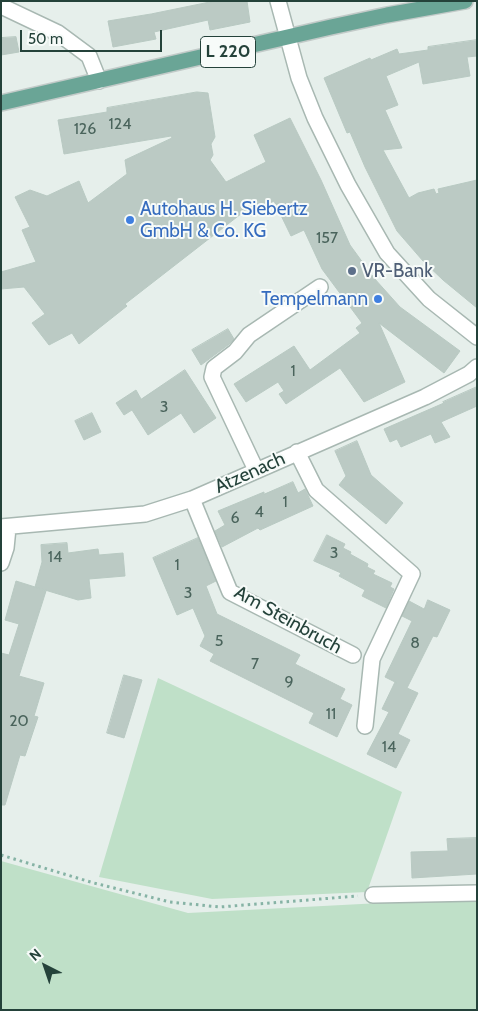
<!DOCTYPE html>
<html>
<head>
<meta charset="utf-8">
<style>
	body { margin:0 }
	#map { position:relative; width:478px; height:1011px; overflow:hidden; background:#e6efeb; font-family:Cabin,sans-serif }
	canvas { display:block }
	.frame { position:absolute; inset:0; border:2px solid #24423a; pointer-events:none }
	.north { position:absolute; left:20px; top:941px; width:50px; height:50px; -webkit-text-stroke:4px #f7fbf9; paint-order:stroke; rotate:319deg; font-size:14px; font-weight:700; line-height:20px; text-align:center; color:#24423a }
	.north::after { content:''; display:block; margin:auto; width:18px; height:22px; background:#24423a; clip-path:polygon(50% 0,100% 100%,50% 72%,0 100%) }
	.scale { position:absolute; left:20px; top:30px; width:142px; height:22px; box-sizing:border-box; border:2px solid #24423a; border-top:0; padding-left:6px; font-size:15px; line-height:18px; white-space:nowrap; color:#24423a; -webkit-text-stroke:4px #f7fbf9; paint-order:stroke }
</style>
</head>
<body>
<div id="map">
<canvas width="478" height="1011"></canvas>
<div class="frame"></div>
<div class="north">N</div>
<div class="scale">50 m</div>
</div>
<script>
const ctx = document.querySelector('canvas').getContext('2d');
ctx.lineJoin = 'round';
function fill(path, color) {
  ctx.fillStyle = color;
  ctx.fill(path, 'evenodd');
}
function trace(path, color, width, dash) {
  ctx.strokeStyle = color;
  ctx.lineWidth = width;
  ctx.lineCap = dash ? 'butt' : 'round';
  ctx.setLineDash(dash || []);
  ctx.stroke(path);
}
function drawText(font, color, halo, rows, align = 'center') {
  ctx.font = font + ' Cabin,sans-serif';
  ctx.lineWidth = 4;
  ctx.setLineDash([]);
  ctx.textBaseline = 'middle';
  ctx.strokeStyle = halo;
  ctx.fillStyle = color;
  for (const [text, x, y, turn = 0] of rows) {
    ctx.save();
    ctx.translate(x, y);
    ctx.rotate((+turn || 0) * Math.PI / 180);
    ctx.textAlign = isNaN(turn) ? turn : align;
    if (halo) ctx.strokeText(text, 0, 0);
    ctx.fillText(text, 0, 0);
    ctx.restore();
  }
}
const green = new Path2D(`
	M158 678 402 792 367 892 212 899 99 877Z
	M1 861 188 913 477 898V1010H1Z`);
const building = new Path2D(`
	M215 1H247L250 22 210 30 208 20 154 32 156 39 113 47 108 21 151 14Z
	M16 37 19 52 1 55V38Z
	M477 40V56L467 57 470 76 423 84 419 62 386 76 398 105 385 110 402 148 383 150 409 198 418 193 434 189 436 194 439 193 438 189 477 180V308L443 280 423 261 397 231 365 167 350 132 347 133 324 78 370 58 371 60 397 49 399 54 428 50V47Z
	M197 92 208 93 215 137 211 144 213 155 210 160 226 182 266 162 254 135 290 118 321 180 350 245 374 278 400 307 460 351 444 373 379 323 405 382 364 402 340 368 286 404 279 394 284 391 278 382 246 402 234 384 294 346 310 370 360 333 356 328 362 323 322 269 304 230 291 236 274 201 249 213 246 210 125 304 127 306 79 344 72 333 49 345 32 323 45 314 24 287 1 289V272L36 262 22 230 30 227 15 197 30 190 47 196 79 181 88 203 127 174 125 160 172 138 171 136 64 154 58 120 107 112V108Z
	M228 329 234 339 228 345 201 365 192 350Z
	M185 370 216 418 194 433 181 413 148 435 132 410 124 415 116 403 136 390 141 399Z
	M477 387V406L441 422 450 437 435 443 431 434 401 447 397 439 390 442 384 429 444 403 443 402Z
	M92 413 101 432 84 440 75 421Z
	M357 441 371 475 403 503 386 524 339 485 346 476 335 451Z
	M293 482 298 493 305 489 313 506 260 530 258 528 222 547 215 531 225 525 218 511 264 492V494Z
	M327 535 345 544 343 548 351 552 350 554 368 564 367 567 375 571 373 574 392 583 390 587 394 589 386 608 362 596 365 590 339 576 341 573 314 561Z
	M198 538 216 581 206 586 217 614 300 655 295 664 345 689 340 699 352 705 337 737 309 723 314 713 210 661 214 654 200 646 205 636 193 608 177 615 153 558Z
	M67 543 68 553 98 549 99 555 123 553 125 576 89 579 91 598 78 600 35 587 46 591 19 676 44 683 34 716 38 717 25 756 20 755 5 805H1V653L9 655 19 624 5 620 16 581 35 587 42 562 41 545Z
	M428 600 450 610 437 637 433 636 407 688 418 693 398 734 410 740 396 768 367 754 389 712 382 709 395 682 397 683 385 677 412 621 402 616 409 601 424 609Z
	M124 675 142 680 124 738 107 733Z
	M477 838V874L412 878 411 852 448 851 447 839Z`);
const path = new Path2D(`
	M1 855 94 883 170 902 220 907 358 896`);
const minor = new Path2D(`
	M278 1 299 78 315 118 348 185 387 253 429 299 477 337
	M1 6 58 33 89 56 99 81
	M297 452 316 490 412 574 372 659 365 726
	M256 470 212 377 214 368 235 352 249 335 320 287
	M192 499 230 592 353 655
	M1 527 145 514 192 499 425 397 469 374 477 367
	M1 563 6 548 8 528
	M373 895 477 893`);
const major = new Path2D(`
	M1 103 331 27 387 15 465 1`);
const markers = [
	[130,220,5,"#3f7fe0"],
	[352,271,5,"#5c6f8a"],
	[378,299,5,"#3f7fe0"]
];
const numberNames = [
	["124",120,124],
	["126",85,129],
	["157",327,238],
	["1",293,371],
	["3",164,407],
	["1",285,502],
	["4",259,512],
	["6",235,518],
	["3",334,553],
	["14",55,557],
	["1",177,565],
	["3",188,593],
	["5",219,641],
	["8",415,643],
	["7",255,664],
	["9",289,682],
	["11",331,714],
	["20",19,721],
	["14",389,747]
];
const shields = [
	[228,52,55]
];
const shieldNames = [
	["L 220",228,52]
];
const shopNames = [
	["Autohaus H. Siebertz",140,209],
	["GmbH & Co. KG",140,231],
	["Tempelmann",368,299,"right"]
];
const serviceNames = [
	["VR-Bank",362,271]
];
const streetNames = [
	["Atzenach",250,473,-24],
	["Am Steinbruch",288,620,29]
];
fill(green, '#bfe0c8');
fill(building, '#bbcac4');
trace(building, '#b8c9c2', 1);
trace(minor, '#a8b8b2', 18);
trace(major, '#c2cac8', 18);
trace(path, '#86b3a5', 3, [2.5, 4]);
trace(minor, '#fff', 15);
trace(major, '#6aa596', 15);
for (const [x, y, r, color] of markers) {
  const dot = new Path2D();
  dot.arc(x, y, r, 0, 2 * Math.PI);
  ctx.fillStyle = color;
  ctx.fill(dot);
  trace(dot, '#f7fbf9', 2);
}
drawText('16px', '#4a645c', null, numberNames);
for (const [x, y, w] of shields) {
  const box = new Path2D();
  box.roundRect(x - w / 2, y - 15.5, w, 31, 4);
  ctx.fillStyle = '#f7fbf9';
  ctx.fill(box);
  trace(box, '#24423a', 1);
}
drawText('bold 18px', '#24423a', null, shieldNames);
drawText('19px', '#366cbe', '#f7fbf9', shopNames, 'left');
drawText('19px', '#4e5e75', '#f7fbf9', serviceNames, 'left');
drawText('19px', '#24423a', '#f7fbf9', streetNames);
</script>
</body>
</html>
